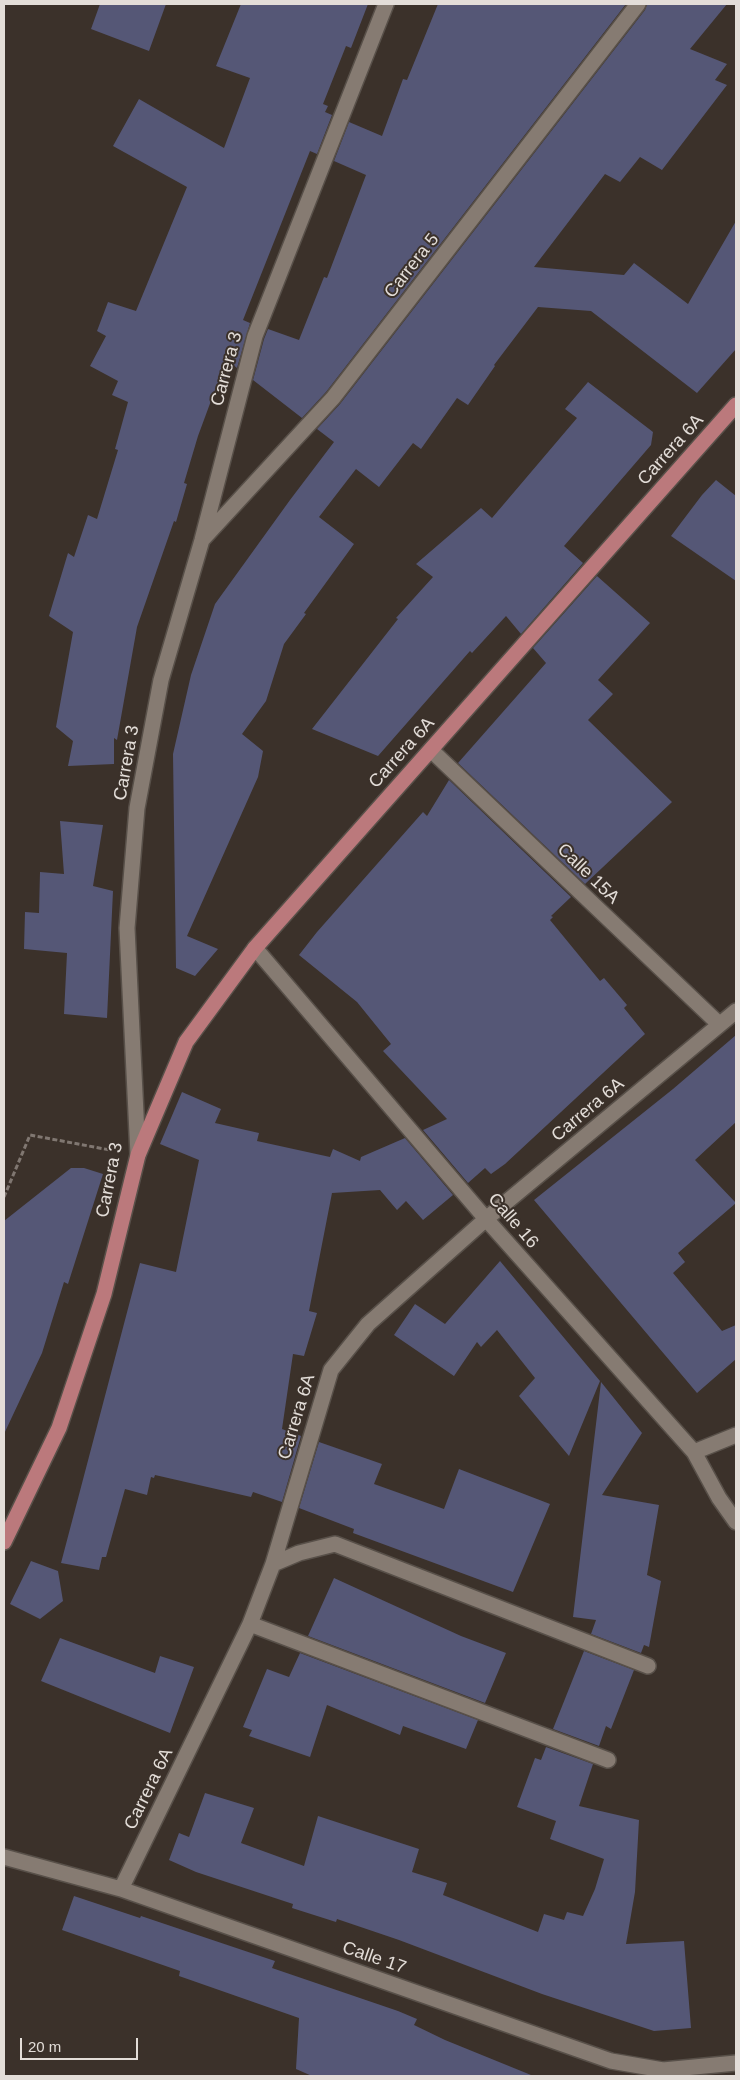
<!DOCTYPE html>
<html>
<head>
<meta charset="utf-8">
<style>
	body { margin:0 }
	#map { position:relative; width:740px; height:2080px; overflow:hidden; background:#3b312a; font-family:Helvetica,sans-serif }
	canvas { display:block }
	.frame { position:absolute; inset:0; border:5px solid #e3ddd8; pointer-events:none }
	.scale { position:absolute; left:20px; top:2038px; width:118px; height:22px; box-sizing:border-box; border:2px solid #e3ddd8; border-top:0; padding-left:6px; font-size:15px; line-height:18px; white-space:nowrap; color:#e3ddd8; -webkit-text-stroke:4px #3b312a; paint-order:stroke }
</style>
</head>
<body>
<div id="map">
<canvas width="740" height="2080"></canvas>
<div class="frame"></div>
<div class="scale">20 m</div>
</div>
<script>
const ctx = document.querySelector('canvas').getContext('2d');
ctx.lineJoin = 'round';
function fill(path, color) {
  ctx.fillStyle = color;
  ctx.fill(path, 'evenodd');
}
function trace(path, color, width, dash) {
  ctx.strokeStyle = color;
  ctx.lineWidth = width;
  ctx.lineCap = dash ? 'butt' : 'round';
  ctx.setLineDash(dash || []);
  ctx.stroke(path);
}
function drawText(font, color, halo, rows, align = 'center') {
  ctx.font = font + ' Helvetica,sans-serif';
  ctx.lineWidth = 4;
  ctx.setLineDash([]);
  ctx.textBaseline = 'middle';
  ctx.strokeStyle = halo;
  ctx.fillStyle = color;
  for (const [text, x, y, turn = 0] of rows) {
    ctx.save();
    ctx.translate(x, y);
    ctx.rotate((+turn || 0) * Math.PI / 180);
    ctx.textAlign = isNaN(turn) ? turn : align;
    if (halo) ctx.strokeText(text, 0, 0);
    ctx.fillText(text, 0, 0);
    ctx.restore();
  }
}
const building = new Path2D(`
	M100 4H166L149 51 91 29Z
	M241 4H368L351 48 346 46 323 104 328 106 325 112 332 115 317 154 310 151 243 320 250 323 237 368 232 364 221 393 215 390 198 436 184 483 187 484 176 522 174 521 137 627 117 740 114 738V764L68 766 73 741 56 727 73 632 49 616 68 553 74 557 88 515 97 519 118 450 115 449 128 402 112 395 118 381 90 366 106 336 97 331 108 302 136 311 187 187 113 146 139 99 224 148 250 78 216 66Z
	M438 4H626L326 392 302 418 253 380 264 339 268 329 299 340 324 277 327 278 366 175 334 161 349 122 382 136 403 79 407 80Z
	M647 4H727L690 49 727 64 715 80 727 85 662 170 640 157 620 182 605 174 534 267 624 275 634 263 688 304 736 221V349L697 393 591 311 538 307 494 365 495 366 468 405 457 398 421 449 413 443 379 487 356 469 319 517 354 544 304 613 306 614 284 644 266 701 242 734 263 751 258 777 187 936 218 949 195 976 176 968 173 754 191 675 215 604 290 500 334 442 317 429 340 404 645 10Z
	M588 382 653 432 651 445 564 546 583 563 521 634 506 616 472 653 470 651 378 756 312 729 398 619 396 618 433 577 416 564 481 508 492 518 577 418 565 409Z
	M716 480 736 496V581L671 536 702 495Z
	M597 576 650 623 598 680 613 694 588 720 672 802 585 884 458 763 546 663 533 648Z
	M449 780 571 897 551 916 553 917 550 920 600 981 604 978 627 1005 624 1008 645 1034 505 1164 491 1174 485 1168 468 1183 423 1130 447 1119 383 1051 391 1044 357 1002 299 955 317 932 423 812 427 816Z
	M60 821 103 825 93 886 113 891 107 1018 64 1014 67 953 24 949 25 912 39 913 40 872 64 874Z
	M736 1035V1122L695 1160 736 1203 678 1253 685 1262 673 1273 722 1331 736 1325V1359L697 1393 534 1200 673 1089Z
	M182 1092 221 1109 215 1123 259 1133 257 1141 330 1157 333 1149 360 1161 361 1157 405 1138 453 1195 423 1220 406 1201 397 1210 380 1190 332 1193 309 1311 317 1313 304 1356 293 1354 282 1429 301 1436 282 1502 253 1492 251 1497 155 1475 154 1478 151 1477 147 1495 125 1489 106 1557H102L99 1570 61 1563 140 1263 176 1272 199 1160 160 1144Z
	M71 1168H84L103 1174 68 1284 64 1282 42 1353 4 1434V1221Z
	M500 1261 600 1381 569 1456 519 1396 535 1378 497 1330 481 1347 477 1342 454 1376 394 1335 415 1304 445 1324Z
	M601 1382 642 1433 602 1495 659 1505 647 1575 661 1581 649 1647 644 1645 641 1653 591 1634 596 1620 573 1617Z
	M319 1442 382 1464 374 1484 444 1509 459 1469 550 1504 513 1592 353 1533 354 1529 299 1508Z
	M31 1561 58 1571 63 1601 40 1619 10 1604Z
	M334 1578 461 1636 506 1653 485 1703 308 1636Z
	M60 1638 155 1673 160 1656 194 1667 170 1733 41 1681Z
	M584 1651 634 1670 611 1729 606 1726 599 1746 553 1729Z
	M300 1653 478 1720 466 1749 403 1726 400 1735 327 1705 310 1757 249 1736 252 1730 243 1727 267 1669 289 1677Z
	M546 1747 593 1764 579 1806 639 1820 635 1892 626 1944 684 1941 691 2028 654 2031 542 1994 399 1940 337 1919 336 1922 292 1908 293 1904 196 1872 169 1860 179 1833 189 1837 205 1793 254 1808 241 1843 304 1866 318 1816 419 1849 412 1872 447 1883 443 1895 538 1932 544 1914 564 1920 567 1912 583 1916 595 1889 604 1859 550 1839 556 1821 517 1807 535 1758 541 1760Z
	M74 1896 140 1918 141 1916 275 1961 272 1968 398 2011 417 2019 414 2025 445 2040 531 2075 530 2076H312L296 2069 299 2018 179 1976 180 1971 62 1930Z`);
const path = new Path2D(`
	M4 1197 30 1135 110 1150`);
const minor = new Path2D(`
	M203 539 333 398 638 4
	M431 750 719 1024
	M255 948 486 1219 694 1452 719 1498 736 1522
	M138 1155 127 928 137 808 161 680 202 540 255 336 386 4
	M694 1452 736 1435
	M273 1564 299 1553 335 1544 648 1666
	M250 1624 608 1760
	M4 1857 121 1889 611 2061 663 2070 736 2063
	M121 1889 250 1624 273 1564 331 1370 368 1324 486 1219 736 1011`);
const major = new Path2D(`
	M4 1542 59 1428 104 1294 138 1155 186 1042 255 948 736 405`);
const streetNames = [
	["Carrera 5",412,266,-52],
	["Carrera 3",227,369,-75],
	["Carrera 6A",671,450,-48],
	["Carrera 6A",402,753,-48],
	["Carrera 3",127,763,-80],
	["Calle 15A",588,874,44],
	["Carrera 6A",588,1110,-40],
	["Carrera 3",110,1180,-79],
	["Calle 16",513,1221,49],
	["Carrera 6A",297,1417,-73],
	["Carrera 6A",149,1789,-64],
	["Calle 17",374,1958,19]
];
fill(building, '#555776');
trace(minor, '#585049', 18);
trace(major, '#585049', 18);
trace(path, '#807771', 3, [5, 2.5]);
trace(minor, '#867b72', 15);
trace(major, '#bb797c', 15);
drawText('18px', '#e3ddd8', '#3b312a', streetNames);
</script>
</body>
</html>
